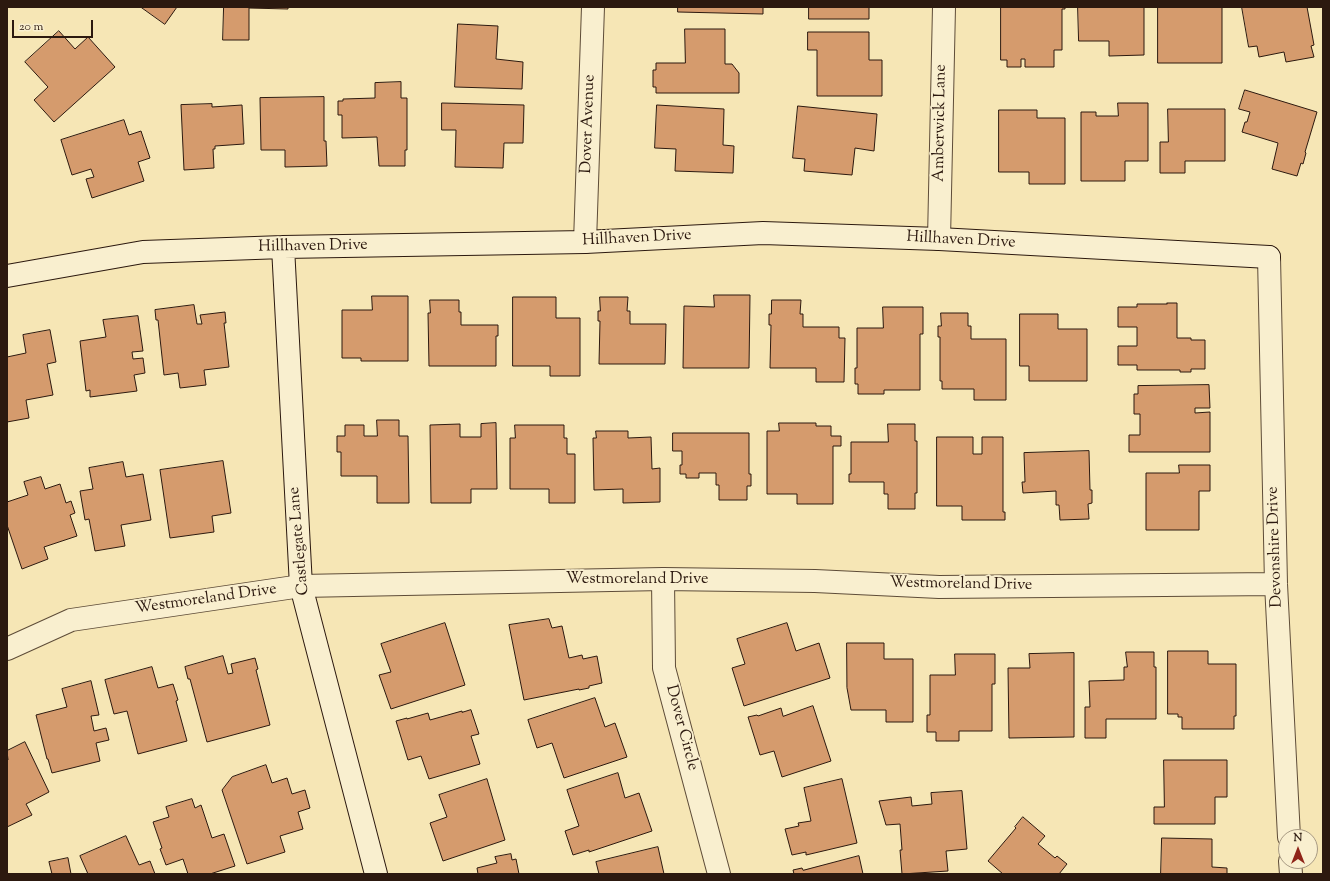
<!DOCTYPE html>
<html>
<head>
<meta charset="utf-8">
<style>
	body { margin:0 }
	#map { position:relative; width:1330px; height:881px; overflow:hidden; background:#f6e6b5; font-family:"Sorts Mill Goudy",serif }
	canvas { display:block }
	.frame { position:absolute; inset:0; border:8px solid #2c190f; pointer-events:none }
	.north { position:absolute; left:1278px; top:829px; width:40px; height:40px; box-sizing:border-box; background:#f9efcf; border:1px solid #a79982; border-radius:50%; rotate:0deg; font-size:11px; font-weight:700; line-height:16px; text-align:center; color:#2c190f }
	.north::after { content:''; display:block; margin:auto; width:14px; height:18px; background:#8f2418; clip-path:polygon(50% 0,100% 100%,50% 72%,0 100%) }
	.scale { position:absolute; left:12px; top:20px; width:81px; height:18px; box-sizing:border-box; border:2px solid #2c190f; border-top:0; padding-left:5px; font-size:12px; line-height:14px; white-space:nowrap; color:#2c190f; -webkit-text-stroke:3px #f9efcf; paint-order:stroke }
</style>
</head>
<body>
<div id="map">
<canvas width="1330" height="881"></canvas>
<div class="frame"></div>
<div class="north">N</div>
<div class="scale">20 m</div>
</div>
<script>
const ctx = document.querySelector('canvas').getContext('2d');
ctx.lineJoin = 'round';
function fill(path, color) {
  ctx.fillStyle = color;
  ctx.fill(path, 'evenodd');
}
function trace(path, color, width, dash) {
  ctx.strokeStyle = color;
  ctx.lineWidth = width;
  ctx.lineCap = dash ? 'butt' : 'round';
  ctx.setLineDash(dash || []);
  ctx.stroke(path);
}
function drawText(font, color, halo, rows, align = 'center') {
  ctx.font = font + ' "Sorts Mill Goudy",serif';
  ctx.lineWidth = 3.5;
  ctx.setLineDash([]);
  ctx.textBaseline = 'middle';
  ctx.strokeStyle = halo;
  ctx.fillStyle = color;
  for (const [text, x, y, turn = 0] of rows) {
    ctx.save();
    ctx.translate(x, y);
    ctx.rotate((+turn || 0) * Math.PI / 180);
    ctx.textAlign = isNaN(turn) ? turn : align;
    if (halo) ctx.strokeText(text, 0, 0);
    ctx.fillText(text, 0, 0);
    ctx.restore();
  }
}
const building = new Path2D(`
	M141 7H177L165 24Z
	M224 7H288V9L249 8V40H223Z
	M678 7H763V14L678 12Z
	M809 7H869V19H809Z
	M1001 7H1065V9H1062V50H1054V67H1025V59H1021V67H1007V60H1001Z
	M1078 7H1144V55L1109 56V41H1079Z
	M1158 7H1222V63H1158Z
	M1242 7H1307L1314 45 1311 46 1314 57 1286 62 1284 52 1259 57 1257 46 1249 47Z
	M458 24 498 26 496 59 523 62 522 89 455 87Z
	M685 29H725V64H732L739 73V93H656V87H653V70H656V63H685Z
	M59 31 75 49 88 37 115 67 54 122 34 100 48 87 25 62Z
	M808 32H869V60H882V96H817V50H808Z
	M401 82V98H407V150H405V166H379L377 137 342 138V115H338V101H343V99L375 98V83Z
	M1245 90 1317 112 1305 152 1306 153 1303 164 1301 163 1297 176 1272 169 1278 143 1242 132 1245 122H1247L1250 112 1239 109Z
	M324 97V141H326L327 166 285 167V150H261L260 98Z
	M442 103 524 105 523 143H504L503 168 455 167 456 130H442Z
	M1118 103H1148V161H1125V181H1081V112H1096V116H1118Z
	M212 104V107L242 105 244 144 215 146V149H213L214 168 184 170 181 105Z
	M657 105 724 109 723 145 734 146 733 173 675 171 676 149 655 148Z
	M798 106 877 114 874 151 855 148 852 175 804 171 805 159 793 158Z
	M1168 109H1225V161H1185V173H1160V142H1168Z
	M999 110H1037V118H1065V184H1029V172H999Z
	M124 120 129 135 141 131 150 158 138 162 144 181 92 198 86 179 94 177 91 169 72 175 61 140Z
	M714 295H750L749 368H683L684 306 714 307Z
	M372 296H408V361H361V358H342V310H372Z
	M513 297H556V318H580V376H550V366H513Z
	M600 297H628L627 311H630V324H666L665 364H599L600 321H598V311H600Z
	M430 300H459V312H461V325H498V336H496V366H429L428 313H430Z
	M772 300H801L800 314H803V327H839V338H845L844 382H816V368H770L771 325H769V314H771Z
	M1167 303H1177V338H1191V340H1205V369H1191V372H1180V370H1137V365H1118V346H1137V327H1118V307H1137V304H1167Z
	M194 305 197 324H202L200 315 225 312 226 323H224L229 367 204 370 206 385 180 388 178 373 164 375 158 320H156L155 310Z
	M883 307H923V334H920V390H884V394H858V384H855V368H857V328H883Z
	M941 313H968V326H971V339H1006V400H974V389H942V381H940V337H938V326H941Z
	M1020 314H1058V329H1087V381H1029V366H1020Z
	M138 316 143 351 132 352 133 359 143 358 145 373 134 375 137 391 90 397V390L86 391 80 341 106 337 103 320Z
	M50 330 56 362 47 364 53 395 26 400 29 418 7 422V357L26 353 23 335Z
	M1209 385 1210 408H1195V413L1210 412V452H1129V435H1140V414H1134V394H1138V386Z
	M377 420H399V436H408L409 503H377V476H341V452H337V436H345V425H364V436H377Z
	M496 423 497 489H471V503H431L430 425 460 424V437H481V424Z
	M779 423H816V426H831V436H841V446H833V504H797V494H767V431H779Z
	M888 424H915V441H917V493H915V509H888V494H884V482H849V474H851V442H888Z
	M515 425H564V438H567V454H575V503H549V489H510V438H515Z
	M596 431H628V438L651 437 652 469 660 468V502L623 503V489L594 490 593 438H596Z
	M673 433H749V474H751V486H747V500H719V485H716V473H699V478H686V474H680V465H682V451H673Z
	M937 437H973V454H982V437H1003V512H1005V520H962V506H937Z
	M1089 451 1090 490H1092V503L1088 504 1089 519 1060 520 1059 505H1056V491L1023 493 1022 482H1025L1024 453Z
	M223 461 231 513 212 516 214 532 170 538 160 470Z
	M123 462 126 477 143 474 151 520 121 525 125 546 95 551 89 519 85 520 80 491 93 489 89 468Z
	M1179 465H1210V491H1199V530H1146V473H1179Z
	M41 477 45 489 60 484 66 503 71 501 75 513 70 515 77 536 44 547 48 559 22 569 7 525V502L28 495 24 482Z
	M549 619 552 628 562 626 569 658 582 655 583 659 597 656 602 683 589 686V688L579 690V689L524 700 509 625Z
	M445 623 465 685 391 709 379 675 391 672 381 644Z
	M787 623 796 651 819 643 830 678 744 706 732 668 745 664 737 639Z
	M847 643H884V659H913V722H886V710H851L847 688Z
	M1168 651H1208V664H1236V716H1234V729H1182V717H1178V714H1168Z
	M1126 652H1154V667H1156V719H1106V738H1085V707H1090L1089 681 1124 680V667H1127Z
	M1074 653V737L1009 738 1008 668H1030L1029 654Z
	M955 654H995V684H992V731H959V741H936V732H927V715H930V675H955Z
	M223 656 228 674 233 673 231 664 255 658 258 669 256 670 270 725 207 742 190 679H188L185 667Z
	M152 667 158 688 173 684 178 700 176 701 187 741 138 754 127 711 114 714 105 680Z
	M91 681 99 715 91 716 94 731 106 728 109 740 96 743 100 761 52 773 48 759H47L36 715 67 707 62 689Z
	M595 698 605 727 615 723 627 757 564 778 552 743 537 748 528 720Z
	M813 706 831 761 782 777 774 751 760 755 748 717 757 715 758 716 781 708 783 716Z
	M471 710 479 734 471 736 480 764 429 779 421 756 408 760 396 721 407 718V719L428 713 430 720 462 711V712Z
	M25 742 49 792 26 804 32 815 7 827V760H8L7 751Z
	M1164 760H1227V797H1215V824H1154V807H1164Z
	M266 765 272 783 287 778 292 794 305 790 310 808 298 812 303 829 280 836 285 852 247 864 222 790 232 777Z
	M618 773 625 798 639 793 652 831 589 852V850L573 855 565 831 579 826 567 790Z
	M487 779 505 840 443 861 430 823 447 817 439 795Z
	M842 779 857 843 806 855V852L792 855 785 829 799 826 798 823 811 821 804 788Z
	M962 791 967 849 946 851 948 871 902 874 900 850H902L900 824 886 825 879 801 911 797 912 806 932 804 931 793Z
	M192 799 195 808 201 805 212 838 224 834 235 866 210 874H188L183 859 166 865 160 849 162 848 153 822 169 817 166 807Z
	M1023 817 1045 836 1038 844 1055 858 1057 856 1067 864 1059 874H1003L988 861 1016 828 1015 827Z
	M126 836 139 865 150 861 155 874H88L80 856Z
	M1162 838 1212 839V867L1227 868V874H1161Z
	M658 847 664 874H599L596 862Z
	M511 854 512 860 516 859 519 874H478L477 868 497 863 495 857Z
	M859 856 863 874H794L793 870 802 868 803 870Z
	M68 858 71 874H52L49 862Z`);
const street = new Path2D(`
	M939 239 944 7
	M585 242 593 7
	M1269 257 1276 584 1289 837
	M663 579 664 668 719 874
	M7 649 71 620 301 586 663 579 815 581 939 587 1276 584
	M1290 861 1291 874`);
const secondary = new Path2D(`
	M283 247 301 586 376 874
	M7 276 143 252 283 247 585 242 763 233 939 239 1269 257`);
const streetNames = [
	["Amberwick Lane",941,123,-89],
	["Dover Avenue",589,124,-88],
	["Hillhaven Drive",637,239,-3],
	["Hillhaven Drive",961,241,3],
	["Hillhaven Drive",313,247,-1],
	["Castlegate Lane",300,541,-95],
	["Devonshire Drive",1276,547,-92],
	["Westmoreland Drive",637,580],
	["Westmoreland Drive",961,585,1],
	["Westmoreland Drive",206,600,-8],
	["Dover Circle",681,728,75]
];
fill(building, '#d59b6d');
trace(building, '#2c190f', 1);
trace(street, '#5e4c38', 24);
trace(secondary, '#2c190f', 24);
trace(street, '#f9efcf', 22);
trace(secondary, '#f9efcf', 22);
drawText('16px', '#2c190f', '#f9efcf', streetNames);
</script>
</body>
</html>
